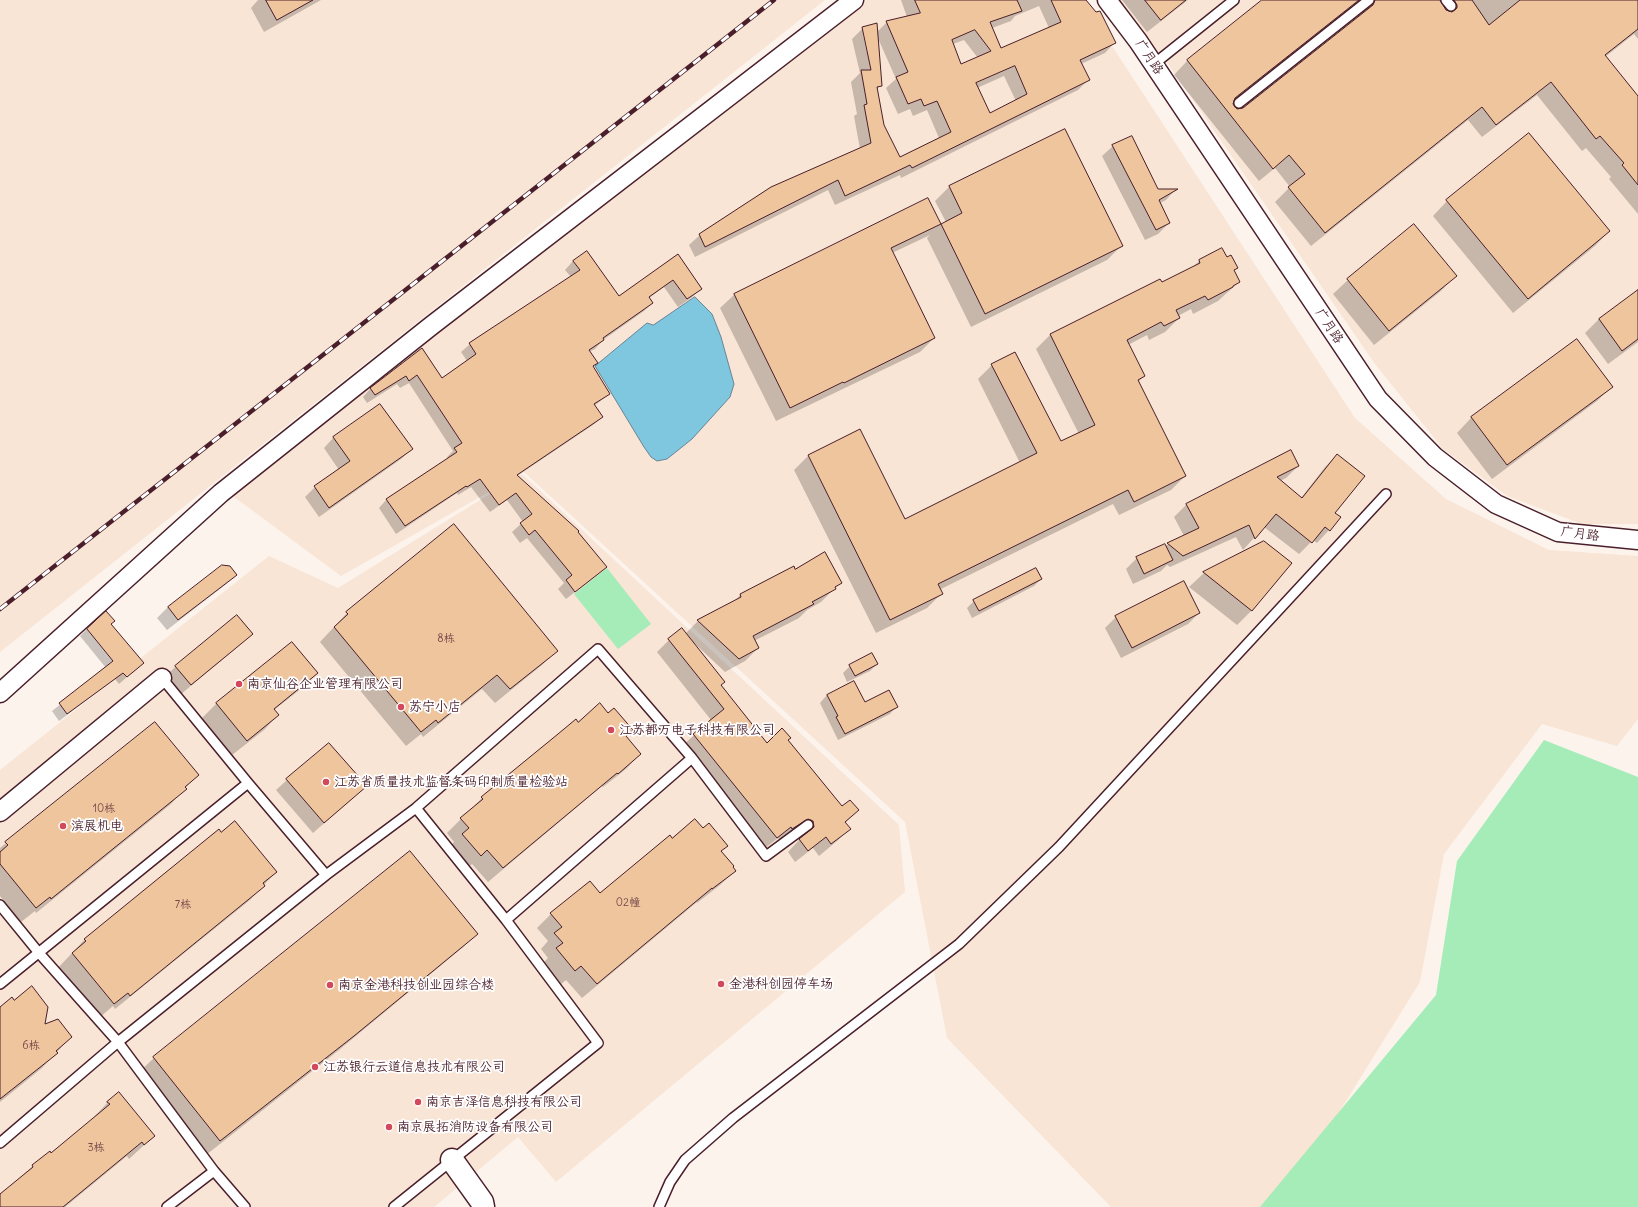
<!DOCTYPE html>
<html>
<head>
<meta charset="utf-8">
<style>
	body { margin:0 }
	canvas { display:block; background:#fcf3ec }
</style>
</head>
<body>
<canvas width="1638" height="1207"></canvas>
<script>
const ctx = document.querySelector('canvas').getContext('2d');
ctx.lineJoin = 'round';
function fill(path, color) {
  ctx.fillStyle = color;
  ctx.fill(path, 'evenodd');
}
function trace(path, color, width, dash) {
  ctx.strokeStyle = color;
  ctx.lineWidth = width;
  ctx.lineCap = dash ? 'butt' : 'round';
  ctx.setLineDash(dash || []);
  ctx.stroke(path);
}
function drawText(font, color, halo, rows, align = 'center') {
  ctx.font = font + ' Delius,"LXGW WenKai TC",sans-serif';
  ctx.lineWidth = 3.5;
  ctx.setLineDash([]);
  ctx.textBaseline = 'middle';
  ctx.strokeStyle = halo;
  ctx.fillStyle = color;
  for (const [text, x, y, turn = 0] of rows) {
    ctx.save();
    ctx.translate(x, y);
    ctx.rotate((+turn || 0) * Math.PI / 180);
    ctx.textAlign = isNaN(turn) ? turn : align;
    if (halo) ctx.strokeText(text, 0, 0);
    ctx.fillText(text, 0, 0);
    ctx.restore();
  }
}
const built = new Path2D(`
	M0 0H825L0 652Z
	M867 0H1082L1355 418 1446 499 1549 550 1638 556V719L1617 746 1542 724 1444 854 1420 982 1280 1207H1111L947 1038 905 822 524 472 341 576 226 491 686 132Z
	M1115 0H1638V524H1582L1507 496 1443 449 1375 364 1166 61Z
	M522 474 899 825 905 892 556 1182 518 1137 434 1207H0V770L269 556 338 588Z`);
const green = new Path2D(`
	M607 568 651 624 618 649 574 594Z
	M1544 740 1638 777V1207H1260L1436 995 1457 861Z`);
const water = new Path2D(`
	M695 297 712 314 721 337 734 384 730 397 692 439 667 459 657 461 651 457 644 447 595 366 647 323 653 325Z`);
const shadow = new Path2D(`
	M258 0H321L264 32 251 8Z
	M901 0H1085L1115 42 1105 53 1081 64 1088 80 1078 90 901 178 900 175 835 205 828 190 695 257 689 245 700 235 860 149 854 116 857 114 851 82 860 73 852 39 863 28 877 32 887 22 907 17ZM1039 6 1049 28 1000 49 992 28 1011 21 1015 16ZM863 34H865L868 57ZM877 36 896 79 886 88 898 114 910 109 913 116 927 110 939 138 899 158 883 125 876 90 881 85ZM964 40 978 58 961 65 953 44ZM1004 76 1016 101 989 114 977 88Z
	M1122 0H1188L1147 32Z
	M1264 0H1638V39L1634 34 1605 57 1638 98V214L1609 179 1611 177 1586 148 1582 151 1537 95 1482 137 1468 120 1311 246 1275 202 1290 187 1275 168 1259 181 1174 75 1187 61ZM1357 7 1361 10V15L1243 109 1239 110 1234 108 1233 102 1351 8Z
	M1064 130 1121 246 1107 260 971 327 927 238 930 235 892 253 934 338 920 352 776 421 720 308 734 295 928 200 940 225 946 222 935 201 949 187Z
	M1529 134 1609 231 1595 246 1513 313 1433 216 1447 201Z
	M1113 146 1157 190H1175L1166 200 1160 203 1169 223 1158 234 1145 240 1102 156Z
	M1222 249 1227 259 1237 268 1233 271 1239 282 1218 301 1193 314 1191 309 1178 316 1179 318 1165 332 1149 340 1147 335 1128 345 1144 376 1138 382 1185 476 1171 490 1119 515 1113 504 939 590 941 594 927 608 876 633 794 470 808 456 860 431 905 520 1020 463 978 379 992 365 1061 443 1079 434 1036 349 1050 335 1161 284 1191 269 1199 261Z
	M678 256 701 288 692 297 678 307 664 287 649 298 652 303 644 311 603 340 595 349 589 352 592 367 609 394 594 406 602 417 593 425 517 476 577 532 605 567 597 575 566 599 558 589 564 583 527 538 520 543 512 532 523 522 507 500 490 512 471 487 458 495 457 493 396 534 379 508 387 499 448 459 447 457 453 451 409 383 400 388 397 384 367 403 363 397 371 388 422 350 442 379 467 361 461 352 470 344 571 277 565 270 573 261 619 298Z
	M1455 276 1441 291 1374 345 1333 294 1348 280Z
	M1638 291V342L1608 364 1585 333 1599 319Z
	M1577 340 1611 387 1597 401 1492 479 1457 433 1471 418Z
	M334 437 411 449 401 459 319 517 305 497 315 487 339 470 324 448Z
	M1337 455 1334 513 1339 517 1329 530 1317 543 1313 540 1299 554 1264 527 1243 550 1236 537 1170 567 1167 565 1161 571 1133 584 1126 569 1137 558 1165 546 1184 536 1174 517 1187 504 1298 466 1286 478 1280 481 1301 498 1325 467Z
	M1264 542 1290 563 1251 611 1237 625 1189 587 1204 573Z
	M222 566 236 575 225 585 167 630 157 618 168 607Z
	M794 570 840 583 821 602 807 610 799 618 754 641 758 648 745 661 725 672 692 641H691L720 686 767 744 787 740 842 807 858 810 845 823 849 829 837 841 819 856 813 848 795 862 788 852 801 838V834L780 840 778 838 764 849 682 746 711 720 657 652 669 640 685 634 698 621 734 602 740 595Z
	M1041 579 1034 586 972 618 967 608 974 601Z
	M347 613 556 651 542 665 495 703 482 689 423 737 421 734 406 746 320 642Z
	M1199 613 1188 624 1121 658 1105 628 1116 617Z
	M110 624 143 663 119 684 115 679 59 721 52 711 106 668 80 636 87 629Z
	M252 633 241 644 180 695 165 677 176 666Z
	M292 643 317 673 302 688 274 710 278 715 264 730 232 755 202 718 216 704Z
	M872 655 877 664 870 671 847 682 843 673 850 666Z
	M827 695 865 704 897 706 890 714 838 740 820 703Z
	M576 721 578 723 625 737 640 754 626 769 603 787 602 786 488 882 472 864 466 869 448 849 454 842 447 833 482 798Z
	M197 775 171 804 36 913 35 911 21 922 0 896V848L6 843Z
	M287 780 354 797 313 833 276 790Z
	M703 830 727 845 720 852 735 871 720 885 697 903V902L582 998 566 980 560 985 542 964 548 958 541 949 548 941 537 928 551 914 600 894 672 839Z
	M276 872 250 900 115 1009 113 1006 99 1018 58 968 85 939Z
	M476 934 462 948 339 1050 206 1155 139 1072 154 1058Z
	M14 1001 43 1025 71 1037 42 1068 0 1102V1008Z
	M108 1102 154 1136 129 1159 127 1156 65 1207H0V1195L33 1166 51 1154 95 1118 94 1117Z`);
const building = new Path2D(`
	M266 0H313L277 20Z
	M915 0H1017L1022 11 990 22 1001 48 1061 22 1051 0H1086L1096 12 1100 11 1116 43 1080 60 1090 80 912 168 910 165 845 196 838 180 705 247 699 234 771 187 871 143 864 105 867 104 861 70H871L862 27 877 23 882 86 877 87 884 125 900 157 951 132 937 101 924 106 921 99 908 104 896 77 908 72 886 21 920 13ZM975 30 991 51 961 64 952 40ZM1015 66 1027 94 990 113 976 83Z
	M1145 0H1186L1161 20Z
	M1262 0H1359L1235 98 1233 104 1237 109 1243 108 1373 5 1375 0H1440L1446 10 1452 12 1457 8V5L1454 0H1472L1489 25 1520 0H1638V29L1605 55 1638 96V185L1622 165 1624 163 1600 136 1596 139 1551 82 1496 125 1482 107 1325 233 1288 187 1305 174 1289 155 1273 169 1187 60Z
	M1065 129 1123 246 985 314 941 224 962 213 949 186Z
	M1529 133 1610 231 1528 299 1446 200Z
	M1132 136 1158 189H1178L1159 200 1170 223 1156 230 1112 145Z
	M928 198 941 224 891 248 935 338 844 383 843 382 790 408 734 294Z
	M1414 224 1457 276 1389 331 1347 279Z
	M1222 248 1227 257 1231 255 1238 268 1234 270 1240 282 1233 286V287L1208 300 1205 296 1176 310 1180 318 1164 326 1161 322 1127 340 1145 376 1138 380 1186 476 1134 502 1128 490 938 584 943 594 890 620 808 455 860 429 905 519 1037 453 991 364 1015 352 1061 441 1095 425 1050 334 1160 279 1162 282 1200 263 1199 260Z
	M587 251 619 296 678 254 702 289 687 299 673 280 649 297 653 303 603 338 604 340 589 350 598 363 593 366 610 394 594 404 603 417 517 475 579 531 578 532 607 567 575 592 566 580 572 575 535 530 529 535 520 523 532 514 516 493 499 505 480 479 467 487 466 486 405 526 386 499 457 452 454 448 462 443 417 375 409 381 406 376 375 395 370 388 422 348 442 378 476 354 469 343 580 270 573 261Z
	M1638 290V339L1622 351 1599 319Z
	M1577 339 1613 387 1507 465 1471 417Z
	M380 404 413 449 329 508 314 486 350 461 333 437Z
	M1291 450 1299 466 1277 477 1302 498 1337 454 1365 476 1335 513 1341 517 1330 531 1325 527 1312 543 1276 514 1255 539 1249 525 1183 556 1167 543 1199 528 1186 504Z
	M454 524 558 651 510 689 497 675 438 723 436 720 421 732 334 627 348 614 346 612Z
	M1264 541 1292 563 1252 611 1203 572Z
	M1165 544 1173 560 1144 574 1136 557Z
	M825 552 842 583 835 587 836 589 812 602 814 604 753 636 759 648 739 659 697 620 741 597 740 594 794 566 795 569Z
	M222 565 230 566 237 575 178 620 168 607Z
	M1036 568 1042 579 979 611 973 600Z
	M1184 581 1200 613 1132 648 1115 616Z
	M106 611 115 621 111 624 144 663 127 677 123 673 67 714 59 703 113 661 87 629Z
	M237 615 253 634 191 685 175 666Z
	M682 628 725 682 721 685 767 743 782 728 791 738 788 740 842 806 850 800 859 810 845 822 851 829 831 844 826 837 808 851 799 839 814 827 813 821 808 819 792 829 791 827 777 838 693 734 724 709 668 639Z
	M292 642 318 673 274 709 279 715 247 741 216 703Z
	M872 653 878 664 855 676 849 665Z
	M854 681 865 702 889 690 898 707 845 734 836 717 838 716 827 695Z
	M600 703 608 713 614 708 633 730 626 736 641 754 618 774 617 773 503 868 487 850 481 856 462 834 469 828 460 818 483 799 481 797 558 734 576 719 578 722Z
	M155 722 199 775 185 787 187 789 51 899 50 897 36 908 0 864V852L8 845 5 842Z
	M329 743 367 786 324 823 286 779Z
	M695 819 703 828 709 823 728 846 721 851 734 866 733 867 736 871 712 889V888L597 984 581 966 575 971 556 948 563 943 554 933 562 927 550 913 590 881 600 893 670 835 672 838Z
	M235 821 277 872 263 883 265 886 130 996 128 993 114 1004 72 953 86 941 84 939 219 829 221 832Z
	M410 851 478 934 354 1036 220 1141 153 1057Z
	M32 986 48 1007 45 1024 58 1019 72 1037 56 1051 58 1053 0 1099V1007L12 997 14 1000Z
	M119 1092 155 1136 144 1145 142 1142 63 1207H0V1194L33 1167 32 1165 50 1151 51 1153 110 1104 107 1102Z`);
const service = new Path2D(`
	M1446 0 1451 6
	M1154 64 1234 0
	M1239 103 1369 0
	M162 678 248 783 326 875
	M0 905 39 953 118 1042 214 1171 245 1207
	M506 920 692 758
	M0 984 248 783
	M0 1143 118 1042 326 875 416 808 598 649 692 758 766 856 808 825
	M167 1207 214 1171
	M394 1207 598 1043 506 920 416 808
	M659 1207 670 1182 685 1160 733 1118 959 944 1059 847 1386 494`);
const minor = new Path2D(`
	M1107 0 1138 41 1378 399 1435 457 1496 504 1558 532 1638 540
	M0 693 221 493 431 326 854 0
	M0 812 162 678`);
const tertiary = new Path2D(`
	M452 1160 482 1202 483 1207`);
const rail = new Path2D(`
	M0 609 774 0`);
const markers = [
	[239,684,4,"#d1495b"],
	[401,707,4,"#d1495b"],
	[611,730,4,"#d1495b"],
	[326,782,4,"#d1495b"],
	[63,826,4,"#d1495b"],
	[721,984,4,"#d1495b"],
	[330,985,4,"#d1495b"],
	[315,1067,4,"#d1495b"],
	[418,1102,4,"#d1495b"],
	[389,1127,4,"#d1495b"]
];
const numberNames = [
	["8栋",446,639],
	["10栋",104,809],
	["02幢",628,903],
	["7栋",183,905],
	["6栋",31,1046],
	["3栋",96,1148]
];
const streetNames = [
	["广月路",1149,57,56],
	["广月路",1329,326,56],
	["广月路",1580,534,8]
];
const poiNames = [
	["南京仙谷企业管理有限公司",247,684],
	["苏宁小店",409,707],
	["江苏都万电子科技有限公司",619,730],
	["江苏省质量技术监督条码印制质量检验站",334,782],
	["滨展机电",71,826],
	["金港科创园停车场",729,984],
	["南京金港科技创业园综合楼",338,985],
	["江苏银行云道信息技术有限公司",323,1067],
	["南京吉泽信息科技有限公司",426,1102],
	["南京展拓消防设备有限公司",397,1127]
];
fill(built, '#f8e5d5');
fill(green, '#a5ecb8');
fill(water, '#7ec7df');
trace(water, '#698497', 1);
fill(shadow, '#0003');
fill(building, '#efc59e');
trace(building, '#4a1f2b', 1);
trace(service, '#4a1f2b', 12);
trace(minor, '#4a1f2b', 21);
trace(tertiary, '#4a1f2b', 25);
trace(service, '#fff', 9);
trace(minor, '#fff', 18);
trace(tertiary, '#fff', 22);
trace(rail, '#4a1f2b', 4.5);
trace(rail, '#fff', 3, [9]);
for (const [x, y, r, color] of markers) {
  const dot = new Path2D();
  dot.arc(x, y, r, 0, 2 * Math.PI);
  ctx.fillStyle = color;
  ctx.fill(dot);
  trace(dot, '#fff', 1.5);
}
drawText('11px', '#734848', null, numberNames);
drawText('13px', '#4a1f2b', '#fff', streetNames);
drawText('13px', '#4a1f2b', '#fff', poiNames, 'left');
</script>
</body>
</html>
